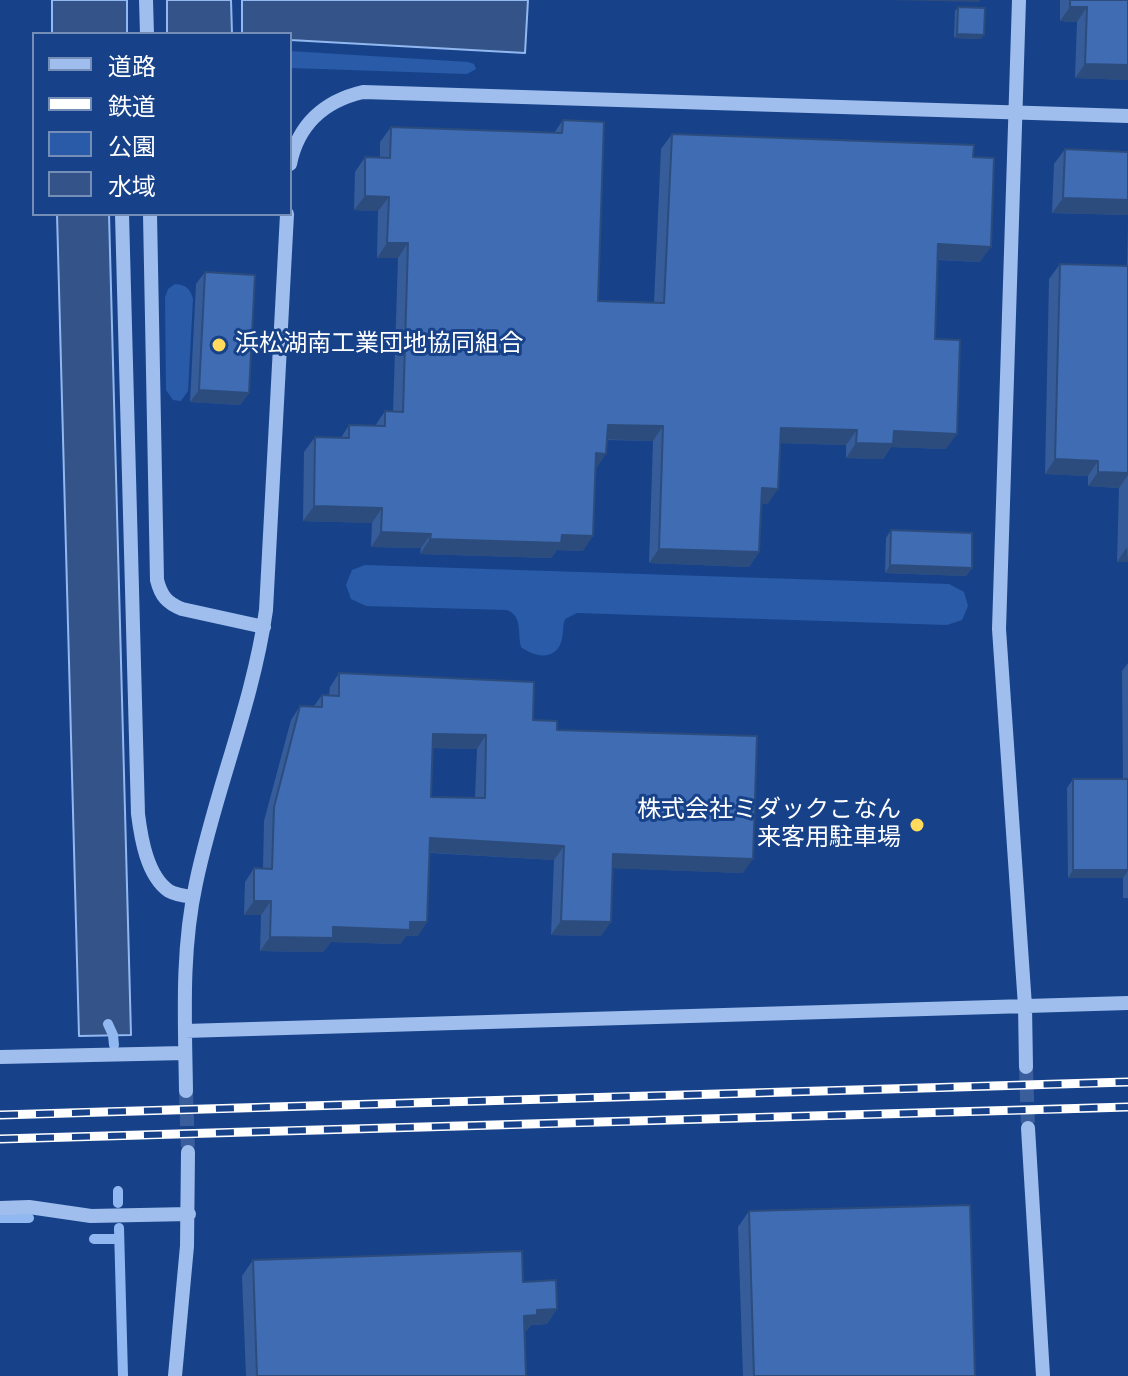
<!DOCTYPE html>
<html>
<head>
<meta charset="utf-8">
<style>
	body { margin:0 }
	#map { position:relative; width:1128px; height:1376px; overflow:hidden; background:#174289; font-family:"Roboto Condensed","Noto Sans JP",sans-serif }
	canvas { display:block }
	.legend { position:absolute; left:32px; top:32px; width:260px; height:184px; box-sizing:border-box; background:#174289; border:2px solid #748eb8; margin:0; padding:10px 14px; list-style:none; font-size:24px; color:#fff }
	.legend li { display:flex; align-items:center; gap:16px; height:40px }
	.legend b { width:40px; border:2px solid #748eb8 }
</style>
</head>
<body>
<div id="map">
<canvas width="1128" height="1376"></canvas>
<ul class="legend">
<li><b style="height:10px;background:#9fbeee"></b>道路</li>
<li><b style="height:10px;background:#fff"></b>鉄道</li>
<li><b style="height:22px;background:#2a5ba8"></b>公園</li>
<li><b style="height:22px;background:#345489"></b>水域</li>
</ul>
</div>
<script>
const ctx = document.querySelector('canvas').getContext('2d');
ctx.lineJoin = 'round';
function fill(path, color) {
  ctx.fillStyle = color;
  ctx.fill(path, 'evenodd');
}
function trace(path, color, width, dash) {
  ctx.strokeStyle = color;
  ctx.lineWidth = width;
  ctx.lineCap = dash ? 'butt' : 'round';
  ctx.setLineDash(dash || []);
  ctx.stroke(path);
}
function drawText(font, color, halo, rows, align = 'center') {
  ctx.font = font + ' "Roboto Condensed","Noto Sans JP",sans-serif';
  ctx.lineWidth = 6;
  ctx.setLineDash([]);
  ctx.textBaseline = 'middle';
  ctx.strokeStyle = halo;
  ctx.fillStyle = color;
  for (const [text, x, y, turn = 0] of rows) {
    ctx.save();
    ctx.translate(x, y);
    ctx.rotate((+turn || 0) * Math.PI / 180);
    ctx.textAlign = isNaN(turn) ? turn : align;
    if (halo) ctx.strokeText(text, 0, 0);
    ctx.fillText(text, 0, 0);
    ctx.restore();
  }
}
const green = new Path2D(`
	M290 51 468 62 474 64 476 69 467 74 290 68Z
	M175 284C186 285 190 288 193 299L188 391 181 401 173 400 166 390 165 298 168 289Z
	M365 565 949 584 964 592 968 606 962 620 947 625 577 613 565 619C562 627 564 637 560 645 552 661 533 656 521 647 517 633 523 616 507 610L366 606 351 599 346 585 352 570Z`);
const water = new Path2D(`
	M52 0H127V34H52Z
	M167 0H231L232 34 167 33Z
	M242 0H528L525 53 290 40V34H242Z
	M57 214H109L131 1035 79 1036Z`);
const stream = new Path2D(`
	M108 1024 113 1035 114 1045
	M118 1191V1203
	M0 1218H29
	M119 1228 123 1376
	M94 1239H119`);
const minorTunnel = new Path2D(`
	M1026 1067 1028 1128
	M186 1091 188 1152`);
const minor = new Path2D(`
	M146 0 147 34
	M1019 0 999 629 1025 1006 1026 1067
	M290 164C298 125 324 101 363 92L1128 116
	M122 214 138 814C141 838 147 876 169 891 176 895 185 896 193 897
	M150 214 157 580C161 596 167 603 182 609L264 627
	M185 1031 1128 1003
	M0 1057 185 1053
	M186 1091C185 1021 181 952 196 883 215 791 253 703 266 610L287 214
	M1028 1128 1043 1376
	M0 1208 29 1207 91 1216 189 1214
	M175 1376 187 1246 188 1152`);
const rail = new Path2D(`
	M0 1115 1128 1082
	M0 1139 1128 1107`);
const wall = new Path2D(`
	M1060 0H1128V80L1075 78 1077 22 1060 21Z
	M958 7 981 39 954 38 955 11Z
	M563 120 598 301 654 302 661 149 672 134 973 157 980 262 938 260 935 339 946 449 891 447 883 459 846 458V445L780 443 768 504 761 503 759 552 749 567 649 563 653 441 607 440 596 469 583 551 557 550 551 558 420 554 421 548 371 547 372 523 303 521 304 452 315 437 341 438 349 425 375 426 385 411 393 412 398 258H377L378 211 354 210 355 172 365 157 380 158V142L391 127 554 133Z
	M1065 149 1128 152V215L1052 213 1054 164Z
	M1128 224V562H1117L1119 488 1088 486V476L1045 474 1049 279 1060 264 1127 266Z
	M205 272 249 393 240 405 190 402 196 284Z
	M891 530 972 568 966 576 885 573 886 538Z
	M1128 663V898H1123V878H1068L1067 788 1073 779H1123L1122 671Z
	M339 673 533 720 557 730 743 873 613 868 601 936 551 935 554 860 430 853 418 936H406L400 944 331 942 323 952 260 951 261 915H244L245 882 254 868H263L264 821 291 720 300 706H314L322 695H329L330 687ZM433 748 477 749 475 798 431 797Z
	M749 1211 975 1376H743L738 1227Z
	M253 1260 557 1309 547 1324 531 1325 526 1331H525L526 1376H246L242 1276Z`);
const shadedWall = new Path2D(`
	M884 0H980L979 2Z
	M1070 7H1087L1077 22 1060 21Z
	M957 34 984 35 981 39 954 38Z
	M1085 64 1128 65V80L1075 78Z
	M365 196 389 197 378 211 354 210Z
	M1063 198 1128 200V215L1052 213Z
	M387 243H408L398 258H377Z
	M938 244 991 247 980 262 928 259Z
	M199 390 249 393 240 405 190 402Z
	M608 425 663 426 653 441 597 439Z
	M781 428 857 430 846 445 770 443Z
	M894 431 957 434 946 449 891 447 883 459 846 458 856 443Z
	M596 453 606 454 596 469Z
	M1055 459 1098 461 1088 476 1045 474Z
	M1098 472 1128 473V475L1119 488 1088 486Z
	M762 488 778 489 768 504 751 503Z
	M314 506 382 508 372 523 303 521Z
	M381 532 431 534 421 548 371 547Z
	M562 535 593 536 583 551 557 550 551 558 420 554 430 539Z
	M1127 547 1128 562H1117Z
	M659 549 759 552 749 567 649 563Z
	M890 565 972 568 966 576 885 573Z
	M433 734 486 735 477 749 424 748Z
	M430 838 564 846 554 860 420 852Z
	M613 854 753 859 743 873 604 868Z
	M1073 870H1128V871L1123 878H1068Z
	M254 901H271L261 915H244Z
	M561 921 611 922 601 936 551 935Z
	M410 922H427L418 936H406L400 944 331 942 323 952 260 951 270 937 333 927Z
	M557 1309 547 1324 531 1325 526 1331H513L524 1316 537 1310Z`);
const building = new Path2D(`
	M1070 0H1128V65L1085 64 1087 7H1070Z
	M958 7 985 8 984 35 957 34Z
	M563 120 604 122 598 301 664 303 672 134 974 145 973 157 994 158 991 247 938 244 935 339 960 340 957 434 894 431 893 444 856 443 857 430 781 428 778 489 762 488 759 552 659 549 663 426 608 425 606 454 596 453 593 536 562 535 561 543 430 539 431 534 381 532 382 508 314 506 315 437 349 438V425L385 426V411L403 412 408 243H387L389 197 365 196V157L390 158 391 127 562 133Z
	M1065 149 1128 152V200L1063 198Z
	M1060 264 1128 266V473L1098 472V461L1055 459Z
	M205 272 255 275 249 393 199 390Z
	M891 530 972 533V568L890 565Z
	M339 673 534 682 533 720 557 721V730L757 736 753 859 613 854 611 922 561 921 564 846 430 838 427 922H410V930L333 927V938L270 937 271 901H254V868L272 869 274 807 300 706 322 707V695L339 696ZM433 734 486 735 485 798 431 797Z
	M1073 779H1128V870H1073Z
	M970 1205 975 1376H754L749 1211Z
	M522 1251 523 1282 556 1280 557 1309 537 1310V1315L524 1316 526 1376H257L253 1260Z`);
const markers = [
	[219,345,8,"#ffda5c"],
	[917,825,8,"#ffda5c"]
];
const poiNames = [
	["浜松湖南工業団地協同組合",235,345],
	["株式会社ミダックこなん",901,811,"right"],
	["来客用駐車場",901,839,"right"]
];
fill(green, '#2a5ba8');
fill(water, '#345489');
trace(water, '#92b8f1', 2);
trace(stream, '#92b8f1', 10);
trace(minorTunnel, '#3a5e9b', 14, [14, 7]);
trace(minor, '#9fbeee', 14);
trace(rail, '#fff', 9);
trace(rail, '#174289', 6, [18]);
fill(wall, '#365d99');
fill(shadedWall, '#2c4c7d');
fill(building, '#3f6cb2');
trace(building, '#2c4c7d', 2);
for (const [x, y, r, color] of markers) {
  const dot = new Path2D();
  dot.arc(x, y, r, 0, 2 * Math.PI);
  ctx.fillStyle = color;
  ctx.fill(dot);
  trace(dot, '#174289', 3);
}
drawText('24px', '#fff', '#174289', poiNames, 'left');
</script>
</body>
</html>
